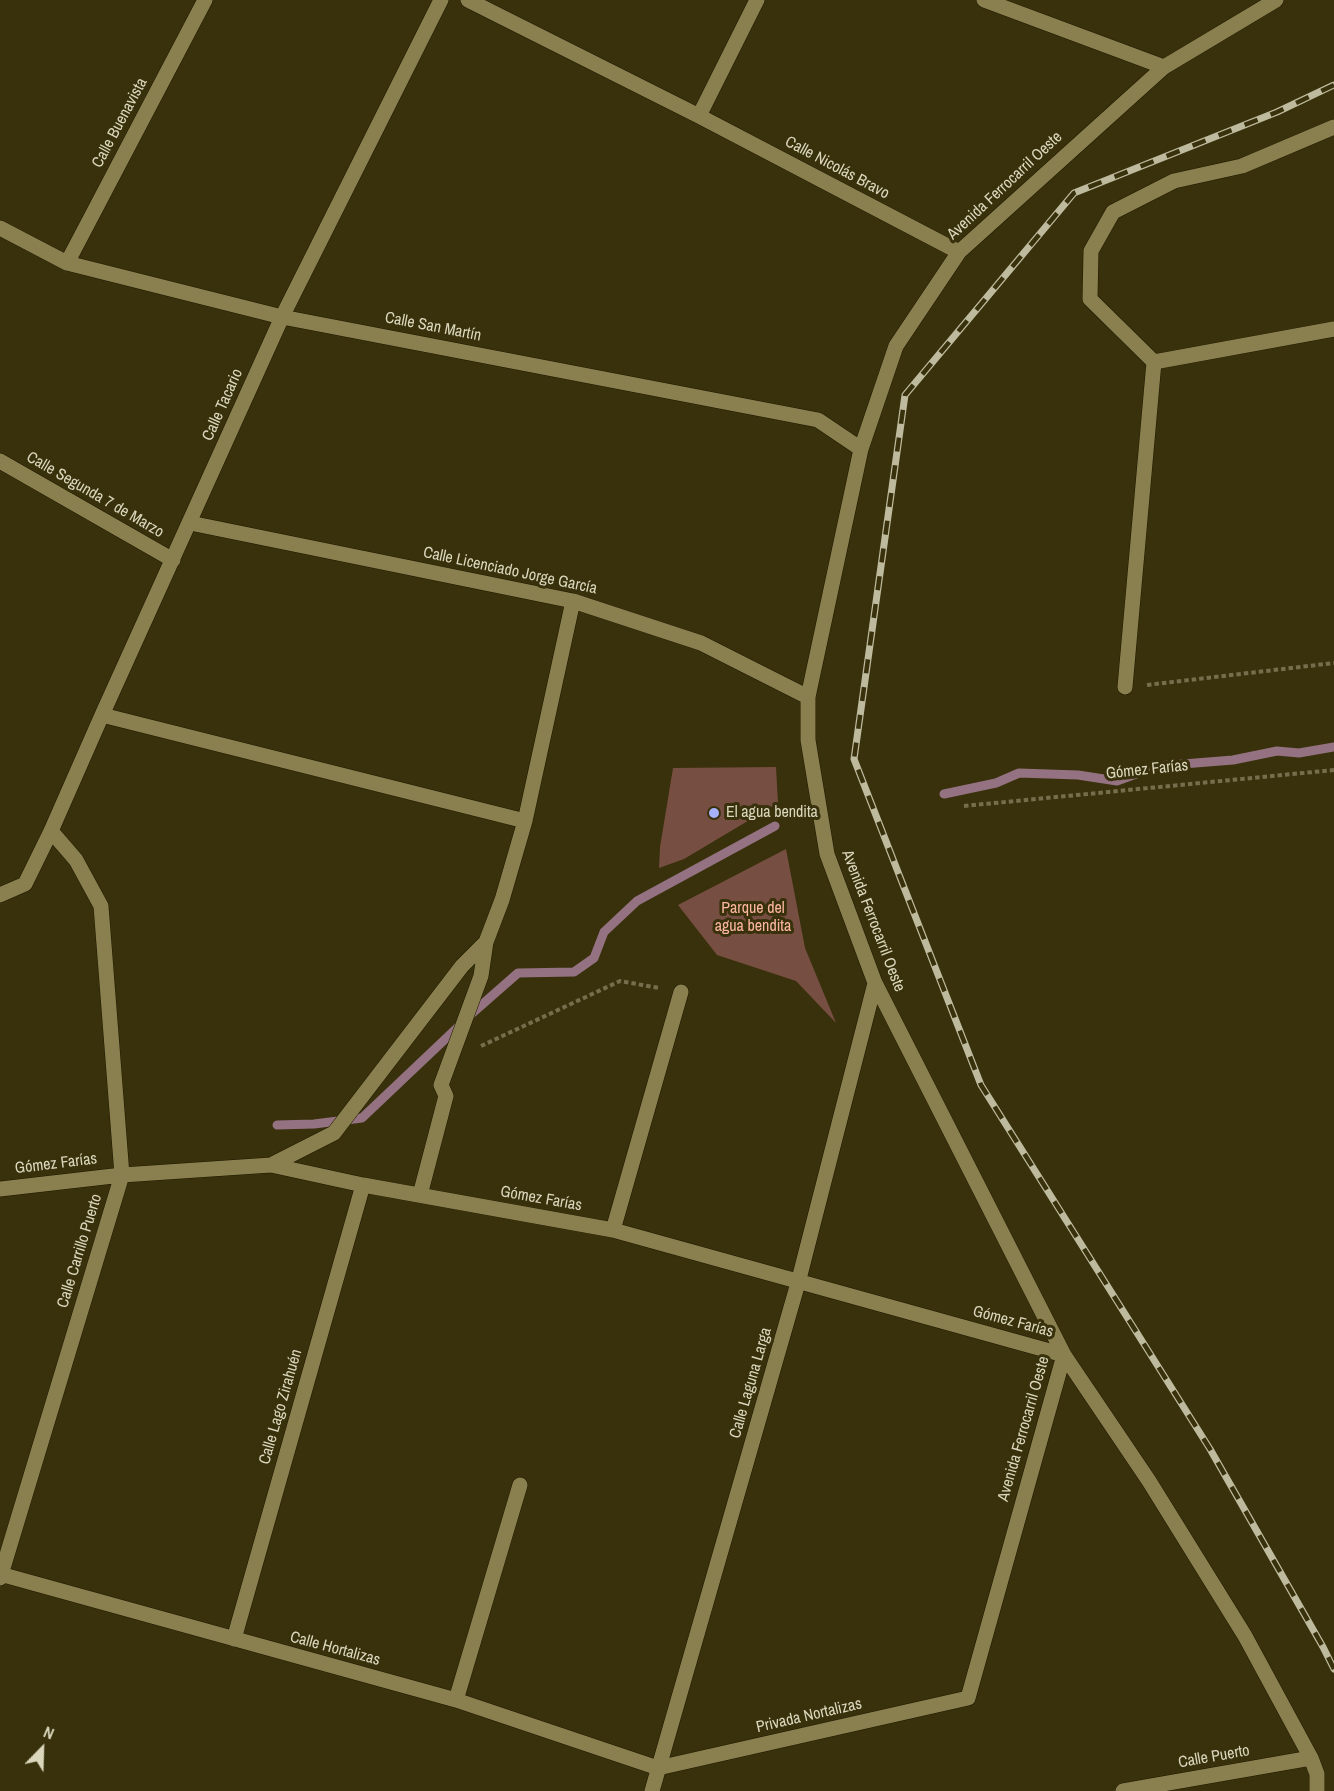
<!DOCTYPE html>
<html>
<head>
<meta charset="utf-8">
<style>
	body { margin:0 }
	#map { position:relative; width:1334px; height:1791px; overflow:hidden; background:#38310b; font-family:"Archivo Narrow",sans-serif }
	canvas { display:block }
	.north { position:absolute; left:12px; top:1719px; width:60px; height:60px; -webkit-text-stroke:4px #38310b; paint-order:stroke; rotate:23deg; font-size:16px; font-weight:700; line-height:24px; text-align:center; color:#dbd7bd }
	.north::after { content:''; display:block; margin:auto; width:21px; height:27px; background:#dbd7bd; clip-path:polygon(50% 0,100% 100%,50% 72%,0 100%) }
</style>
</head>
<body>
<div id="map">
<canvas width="1334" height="1791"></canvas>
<div class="north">N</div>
</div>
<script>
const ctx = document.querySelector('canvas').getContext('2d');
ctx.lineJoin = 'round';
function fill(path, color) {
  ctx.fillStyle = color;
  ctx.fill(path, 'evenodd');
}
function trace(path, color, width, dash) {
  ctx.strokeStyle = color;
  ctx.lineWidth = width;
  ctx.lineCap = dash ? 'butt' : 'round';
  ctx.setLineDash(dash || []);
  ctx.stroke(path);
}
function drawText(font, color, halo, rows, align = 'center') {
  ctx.font = font + ' "Archivo Narrow",sans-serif';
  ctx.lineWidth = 6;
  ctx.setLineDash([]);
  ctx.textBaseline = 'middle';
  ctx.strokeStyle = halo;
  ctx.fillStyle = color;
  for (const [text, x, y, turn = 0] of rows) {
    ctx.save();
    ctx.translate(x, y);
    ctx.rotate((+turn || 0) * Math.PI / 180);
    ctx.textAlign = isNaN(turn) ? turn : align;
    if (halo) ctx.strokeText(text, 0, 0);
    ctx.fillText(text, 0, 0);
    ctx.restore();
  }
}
const green = new Path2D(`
	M776 767 778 803 684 859 659 868 660 847 673 768Z
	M786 849 805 948 836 1023 796 981 717 955 678 905Z`);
const stream = new Path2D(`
	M944 794 996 783 1019 773 1078 775 1117 781 1158 766 1233 760 1277 751 1299 753 1334 747
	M469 1016 518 973 574 972 594 958 604 932 637 901 775 826
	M277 1125 314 1124 362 1118 459 1026`);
const path = new Path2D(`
	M1147 685 1334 663
	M964 806 1334 770
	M481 1046 620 981 659 988`);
const minor = new Path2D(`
	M468 0 699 116 959 252
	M984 0 1164 67
	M699 116 757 0
	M0 228 67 263 282 317 818 420 861 449
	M67 263 205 0
	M1154 362 1090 299 1091 251 1113 212 1174 181 1242 166 1334 127
	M1154 362 1334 329
	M0 461 173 560
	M190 523 573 601 701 643 808 697
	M1125 687 1154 362
	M102 715 525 821
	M0 895 25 884 51 831 102 715 282 317 441 0
	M271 1165 334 1133 462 966 486 942 502 900 525 821 573 601
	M0 1189 122 1175 271 1165 363 1185 613 1230 1064 1355 1149 1481 1245 1636 1311 1758 1317 1774V1791
	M420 1195 446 1096 441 1085 481 976 486 942
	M613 1230 681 992
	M0 1574 456 1700 658 1768 968 1698 1064 1355 875 983 827 854 808 740V697L861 449 896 346 959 252 1164 67 1276 0
	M0 1578 122 1175 101 906 76 860 51 831
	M234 1639 363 1185
	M456 1700 520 1485
	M652 1791 798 1283 875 983
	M1123 1791 1311 1758`);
const rail = new Path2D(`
	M1334 85 1277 112 1074 193 905 395 854 759 981 1085 1210 1449 1323 1647 1334 1669`);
const markers = [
	[714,813,6,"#a7b1fc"]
];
const streetNames = [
	["Calle Buenavista",120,123,-62],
	["Calle Nicolás Bravo",837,168,28],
	["Avenida Ferrocarril Oeste",1005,186,-43],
	["Calle San Martín",433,327,11],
	["Calle Tacario",223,405,-66],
	["Calle Segunda 7 de Marzo",95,495,30],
	["Calle Licenciado Jorge García",510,571,12],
	["Gómez Farías",1147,770,-6],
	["Avenida Ferrocarril Oeste",873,921,69],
	["Gómez Farías",56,1164,-7],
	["Gómez Farías",541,1199,10],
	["Calle Carrillo Puerto",80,1251,-73],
	["Gómez Farías",1013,1322,15],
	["Calle Laguna Larga",751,1383,-74],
	["Calle Lago Zirahuén",281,1407,-74],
	["Avenida Ferrocarril Oeste",1024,1429,-74],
	["Calle Hortalizas",335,1649,15],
	["Privada Nortalizas",809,1716,-13],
	["Calle Puerto",1214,1757,-10]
];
const poiNames = [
	["El agua bendita",726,813]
];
const parkNames = [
	["Parque del",753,909],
	["agua bendita",753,927]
];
fill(green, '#774e42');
trace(stream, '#947282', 9);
trace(minor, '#1e1901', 16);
trace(path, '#746e4c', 4, [4.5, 3]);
trace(minor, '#8a804f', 15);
trace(rail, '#beba9e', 7);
trace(rail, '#38310b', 4.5, [14]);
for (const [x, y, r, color] of markers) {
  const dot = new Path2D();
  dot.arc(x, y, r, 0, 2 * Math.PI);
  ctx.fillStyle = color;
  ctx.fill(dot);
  trace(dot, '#38310b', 2);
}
drawText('16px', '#dbd7bd', '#38310b', streetNames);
drawText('16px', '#dbd7bd', '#38310b', poiNames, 'left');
drawText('16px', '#fdb7a1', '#38310b', parkNames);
</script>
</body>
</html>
